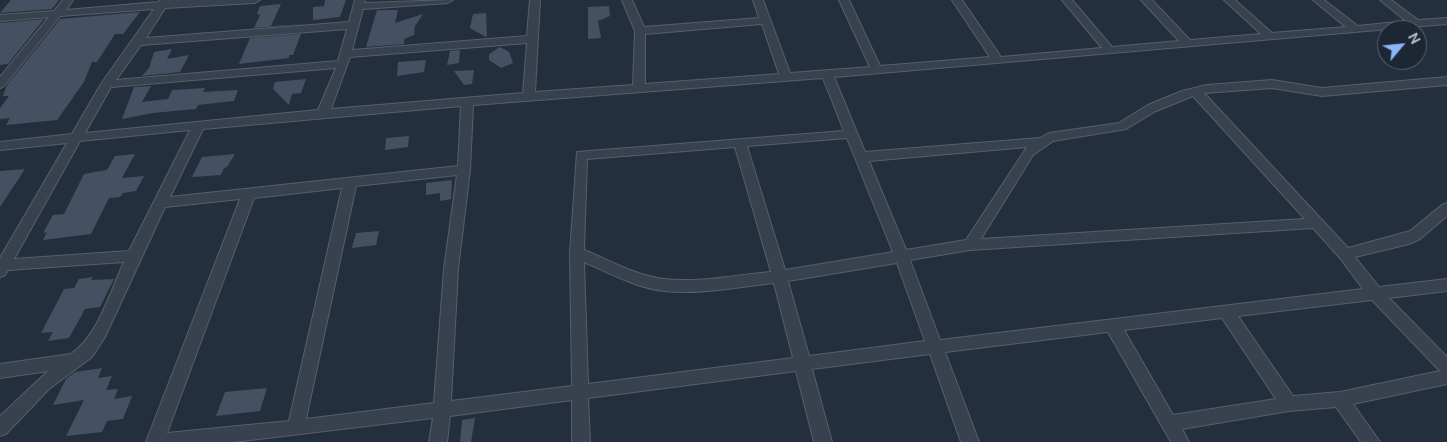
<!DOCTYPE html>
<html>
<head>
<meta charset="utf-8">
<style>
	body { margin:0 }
	#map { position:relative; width:1447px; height:442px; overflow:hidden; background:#242f3e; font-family:Ubuntu,sans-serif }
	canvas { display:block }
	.north { position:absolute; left:1377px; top:20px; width:50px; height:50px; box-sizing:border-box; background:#1d2633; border:1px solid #59626f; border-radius:50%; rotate:62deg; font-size:14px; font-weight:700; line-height:20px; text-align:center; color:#b4bcc9 }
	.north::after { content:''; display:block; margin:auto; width:18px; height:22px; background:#8ab4f8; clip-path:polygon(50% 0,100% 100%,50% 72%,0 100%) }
</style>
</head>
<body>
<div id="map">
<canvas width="1447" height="442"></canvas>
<div class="north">N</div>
</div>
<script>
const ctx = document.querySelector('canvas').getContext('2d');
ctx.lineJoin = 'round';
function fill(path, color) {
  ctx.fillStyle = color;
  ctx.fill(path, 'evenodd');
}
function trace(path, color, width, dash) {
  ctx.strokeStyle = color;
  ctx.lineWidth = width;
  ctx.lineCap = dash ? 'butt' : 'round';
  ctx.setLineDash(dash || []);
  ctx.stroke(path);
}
const building = new Path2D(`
	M11 0H59L52 9 0 13Z
	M325 0H346L340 17 313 20V7L324 6Z
	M281 4 271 26 306 24 254 28 260 15 257 14 260 6Z
	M609 6 610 16 598 21 601 38 588 39V7Z
	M377 10H398L395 23 423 14 415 26 414 35 404 39V44L366 47Z
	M140 12 123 34H115L97 62H92L84 82 57 120 6 125 10 118 0 119V108L9 96H3L7 85 60 19Z
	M486 13 487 37H486L470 28 473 14Z
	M44 19 8 64 0 65V23Z
	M301 34 293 55H289V58L239 64 250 38Z
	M500 47 509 52 513 63 501 68 489 60V54Z
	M172 49 167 59 189 55 180 72 142 76 149 68 154 52Z
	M460 50 459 63 447 65 450 51Z
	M426 60 424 72 397 76 398 62Z
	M474 70 472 84 464 85 454 71Z
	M306 79 301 93 292 94 289 105 273 89 275 82Z
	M151 86 142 102 168 99 172 90 205 88 203 92 238 90 234 101 198 105 196 109 153 113 122 119 134 87Z
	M409 136 408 147 385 150 386 138Z
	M135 154 122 178 144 176 136 191 123 193 120 197 109 198 91 234 43 240 47 232 43 233 53 215 64 214 84 174 107 170 115 156Z
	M235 154 227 167 224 168 221 175 192 177 202 157Z
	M25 169 0 207V171Z
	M452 180 451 199 440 201V193L426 195V183Z
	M379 231 376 245 352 248 356 233Z
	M93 277 91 280 114 279 100 307 85 309 69 338 48 341 53 332 41 333 64 289 74 288 79 279Z
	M102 368 98 378 112 376 106 390 118 389 114 399 132 396 123 419 107 421 102 432 66 436 84 400 53 405 66 379 75 372Z
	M267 388 260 411 216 416 225 392Z
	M475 418 471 442H460L462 420Z`);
const street = new Path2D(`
	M63 0H73L66 10 159 2 160 0H260L255 3 165 8 146 38 349 22 355 0H365L364 3 453 0 448 3 363 9 352 50 527 36 530 0H540L535 92 633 85 635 31 622 0H632L644 27 759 18 753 0H763L790 73 870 67 839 0H849L880 66 990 57 952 0H962L1001 57 1102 48 1062 0H1072L1112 47 1179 41 1141 0H1152L1190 40 1261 34 1224 0H1235L1272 33 1346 27 1313 0H1324L1358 26 1406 21 1380 0H1391L1418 20 1447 18V24L834 77 865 152 1040 138 1049 133 1119 123 1148 105 1182 91 1207 85 1272 80 1322 88 1447 77V85L1322 96 1272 88 1204 93 1348 248 1410 231 1442 205 1447 203V216L1420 239 1409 244 1355 257 1379 287 1447 279V291L1389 298 1447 357V384L1353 404 1380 442H1361L1336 407 1289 411 1182 429 1189 442H1171L1108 332 945 352 979 442H961L930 354 812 369 832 442H814L796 371 588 398 590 442H572V400L450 416 447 442H429L433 418 234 442H146L240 199 165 207 105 337 92 357 49 389 6 434 0 436V416L48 371 0 378V364L71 354C99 334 110 292 124 262L8 270 5 275 0 277V258L67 143 0 150V142L72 134 101 84 154 9 60 16 4 86 0 88V77L49 17 0 21V15L54 11ZM762 24 779 74 645 84V34ZM347 29 338 61 116 80 141 45ZM527 43 523 93 331 109 350 57ZM336 68 318 110 85 133 111 87ZM823 78 844 131 577 152 570 253 572 386 451 401 458 269 470 170 473 105ZM1193 96 1305 219 981 239 1033 155 1053 141 1126 129 1156 111ZM461 106 458 166 170 197 203 129ZM190 130 129 251 14 259 80 141ZM847 138 893 252 785 270 747 146ZM735 147 771 272C736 275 699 283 664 279 637 276 609 260 584 250L587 159ZM1027 147 966 240 906 250 869 161ZM457 175 444 269 434 403 306 419 356 186ZM342 188 289 421 167 433 254 198ZM1313 228 1340 258 1363 289 940 340 910 260 970 250ZM584 262C609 273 637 288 664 291 699 295 738 287 774 283L793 358 588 384ZM897 263 925 341 809 356 788 281ZM1372 300 1440 371 1340 392 1293 396 1238 316ZM1222 318 1276 399 1173 415 1124 330Z`);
fill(building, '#455162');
trace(street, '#565f6c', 2);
fill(street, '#38414e');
</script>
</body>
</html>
